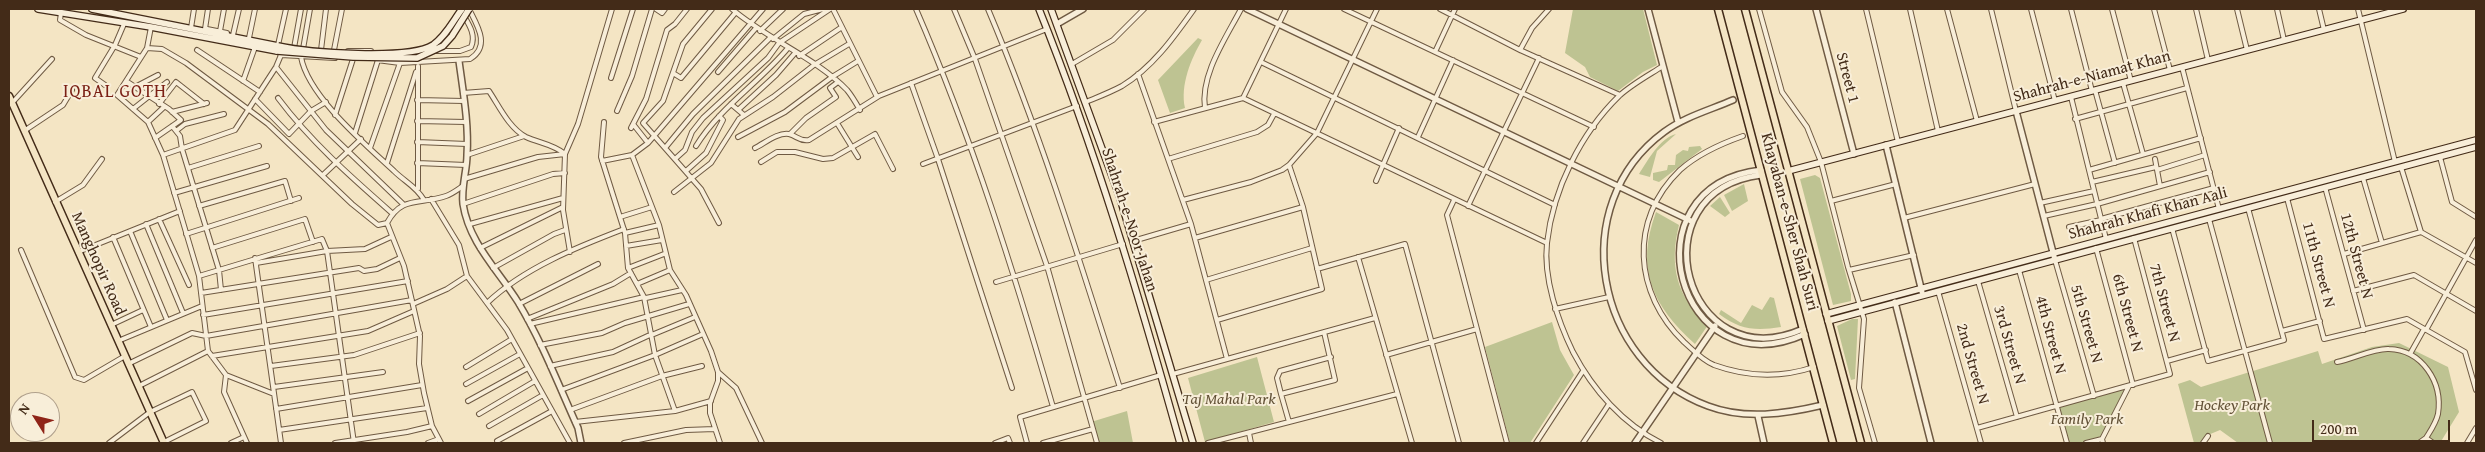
<!DOCTYPE html>
<html>
<head>
<meta charset="utf-8">
<style>
	body { margin:0 }
	#map { position:relative; width:2485px; height:452px; overflow:hidden; background:#f4e5c4; font-family:"Gentium Book Plus",serif }
	canvas { display:block }
	.frame { position:absolute; inset:0; border:10px solid #432b18; pointer-events:none }
	.north { position:absolute; left:10px; top:392px; width:50px; height:50px; box-sizing:border-box; background:#f8eed9; border:1px solid #b0a08c; border-radius:50%; rotate:306deg; font-size:14px; font-weight:700; line-height:20px; text-align:center; color:#432b18 }
	.north::after { content:''; display:block; margin:auto; width:18px; height:22px; background:#8f2418; clip-path:polygon(50% 0,100% 100%,50% 72%,0 100%) }
	.scale { position:absolute; left:2312px; top:420px; width:138px; height:22px; box-sizing:border-box; border:2px solid #432b18; border-top:0; padding-left:6px; font-size:15px; line-height:18px; white-space:nowrap; color:#432b18; -webkit-text-stroke:4px #f8eed9; paint-order:stroke }
</style>
</head>
<body>
<div id="map">
<canvas width="2485" height="452"></canvas>
<div class="frame"></div>
<div class="north">N</div>
<div class="scale">200 m</div>
</div>
<script>
const ctx = document.querySelector('canvas').getContext('2d');
ctx.lineJoin = 'round';
function fill(path, color) {
  ctx.fillStyle = color;
  ctx.fill(path, 'evenodd');
}
function trace(path, color, width, dash) {
  ctx.strokeStyle = color;
  ctx.lineWidth = width;
  ctx.lineCap = dash ? 'butt' : 'round';
  ctx.setLineDash(dash || []);
  ctx.stroke(path);
}
function drawText(font, color, halo, rows, align = 'center') {
  ctx.font = font + ' "Gentium Book Plus",serif';
  ctx.lineWidth = 4;
  ctx.setLineDash([]);
  ctx.textBaseline = 'middle';
  ctx.strokeStyle = halo;
  ctx.fillStyle = color;
  for (const [text, x, y, turn = 0] of rows) {
    ctx.save();
    ctx.translate(x, y);
    ctx.rotate((+turn || 0) * Math.PI / 180);
    ctx.textAlign = isNaN(turn) ? turn : align;
    if (halo) ctx.strokeText(text, 0, 0);
    ctx.fillText(text, 0, 0);
    ctx.restore();
  }
}
const green = new Path2D(`
	M1573 9H1643L1657 65 1643 72 1618 91 1590 77 1585 67 1565 53Z
	M1198 38 1202 40C1191 59 1180 85 1185 108L1170 113 1158 80Z
	M1676 134 1657 151 1650 177 1639 174C1648 160 1660 138 1676 134Z
	M1700 146 1702 149 1663 179 1659 182 1653 180V173L1667 170 1668 165H1675L1676 155 1683 150 1688 151 1689 147Z
	M1815 175 1820 178 1851 294V301L1833 305 1800 179Z
	M1744 184 1748 201 1732 211 1724 195Z
	M1720 197 1730 213 1725 217 1710 206Z
	M1656 212 1679 225C1669 265 1676 297 1708 325L1695 344C1652 305 1635 269 1656 212Z
	M1770 297 1774 298 1781 327C1756 331 1740 330 1719 314L1721 310 1741 323 1752 305 1762 310Z
	M1852 319H1858L1855 379 1851 380 1837 326Z
	M1552 322 1560 350 1574 375 1530 443H1510L1485 347Z
	M2399 343 2448 367 2459 412 2440 443H2433L2428 439 2418 443H2238L2220 430 2208 435 2202 443H2194L2178 384 2190 380 2201 387 2318 351 2322 364 2372 347Z
	M1257 357 1274 422 1205 442 1188 378Z
	M2129 386 2102 439 2086 443H2067L2056 406Z
	M1127 411 1133 443H1096L1091 422Z`);
const minor = new Path2D(`
	M656 9 662 13 665 9
	M712 9 683 44 663 101 643 123 701 189 719 223
	M732 9C767 39 816 58 847 90 852 96 856 103 860 110
	M833 9 877 97
	M916 9C972 138 1014 272 1053 407
	M954 9 975 59 1047 266 1097 443
	M988 9C1040 132 1080 261 1120 388
	M1344 9 1594 127
	M1440 9 1520 50 1620 95
	M1759 9 1782 92 1807 127 1821 162 1848 267 1864 319 1859 388 1875 443
	M1866 9 1898 142
	M1910 9 1938 131
	M1947 9 1977 121
	M1991 9 2016 111
	M2031 9 2055 101
	M2071 9 2092 91
	M2112 9 2131 81
	M2154 9 2170 70
	M2196 9 2208 60
	M2237 9 2247 50
	M2277 9 2284 40
	M2319 9 2324 30
	M2358 9 2395 162
	M61 13 60 20 86 35 141 57
	M151 27 147 48 117 95 148 122 163 155 199 276 208 351 226 375 274 394
	M191 28 194 9
	M205 29 208 9
	M207 29 227 33
	M220 31 224 9
	M760 31 783 9
	M233 35 239 9
	M249 38 255 9
	M773 39 804 14 823 9
	M278 45 286 9
	M147 48 162 49 186 63 268 124 352 204 378 225 387 223
	M294 48 301 9
	M303 49 310 9
	M197 50 260 92
	M321 50 326 9
	M334 50 342 9
	M1520 50 1532 28 1549 9
	M348 51H371
	M435 51H460L471 47C476 36 470 26 464 16
	M278 52 281 55 335 58
	M1435 52 1455 9
	M799 56 842 27
	M301 57C308 96 365 144 394 171 405 182 416 186 424 200
	M377 60 400 63 470 59C491 46 477 25 469 9
	M1261 62 1555 205
	M1072 64 1113 40 1144 9
	M276 67 326 130 403 204
	M2182 67 2219 209
	M718 72 756 28
	M673 73 681 78 736 12
	M1138 74 1191 224 1227 359
	M611 78 633 9
	M126 81 169 109 181 120 155 138
	M243 81 255 47
	M911 83 938 159 1012 388
	M2123 83 2143 154
	M105 85 95 78 115 45 124 24
	M135 87 158 75
	M2095 90 2115 163
	M463 93 489 91C499 106 509 128 526 137 539 143 553 144 565 154
	M2071 97 2106 239
	M278 98C311 142 351 177 392 213
	M1243 98 1547 243
	M255 99 289 134 311 111 326 102
	M417 100 464 101
	M1086 102C1098 97 1111 92 1122 86 1153 67 1174 37 1194 9
	M12 103 52 59
	M159 104 176 82 204 104
	M731 104 744 115
	M1205 108C1200 75 1226 38 1241 9
	M133 109 167 82
	M738 110 776 75 795 53
	M617 111 632 76 652 9
	M172 112 207 103
	M335 115 353 59
	M2075 119 2187 88
	M417 121 466 122
	M148 122 164 107
	M604 122 601 157 625 233 628 268 644 297 655 355 675 411
	M1154 122 1243 98 1286 9
	M837 123 858 157
	M633 124 648 143
	M172 126 180 136 182 149 219 270 221 290
	M631 128 646 99 667 30 675 24 687 9
	M24 131 63 105 72 90
	M176 131 185 124 224 114
	M355 133 378 60
	M790 134 806 118 836 97 830 88 838 82
	M1743 136C1720 144 1698 154 1680 170 1628 220 1634 294 1684 342 1693 350 1702 360 1714 365 1747 377 1781 378 1814 367
	M738 137 785 112 832 77 858 61
	M1418 137 1453 60
	M417 142 467 144
	M696 146C720 107 759 83 788 48
	M370 148 400 63
	M665 148 693 114 770 38
	M755 148C765 143 778 132 789 134 797 136 800 142 809 140L879 96 1047 29
	M163 155 235 130 276 67 281 55
	M467 155 524 136
	M632 155 659 225 670 270 686 295 711 351 718 372V381L710 403V413L720 443
	M2440 157 2452 202 2476 217
	M675 159 685 150 692 132 703 118 768 58 779 43 830 9
	M1168 159 1257 132 1268 125 1274 114
	M2155 159 2160 186
	M602 161 632 155 648 143 763 9
	M761 162 777 152H795L823 159 833 158 875 134 893 169
	M387 163 416 72
	M417 163 466 165
	M923 164 1077 106
	M2401 167 2421 232
	M188 168 259 146
	M2089 170 2201 138
	M2157 170 2205 155
	M686 171 706 153 723 120 719 116
	M323 175 361 139
	M2363 178 2382 243
	M464 179 538 157 565 154
	M1376 181 1399 128
	M2092 182 2156 167
	M2325 187 2364 330
	M418 189V66
	M674 192 711 163 739 119 773 97 814 65 849 44
	M174 193 267 166
	M2287 198 2324 339 2407 319 2465 352 2476 390
	M431 199 459 245 467 276 507 330 570 443
	M1183 200 1251 182 1282 170 1289 165 1317 133 1377 9
	M1454 200 1447 215 1507 443
	M1831 201 1896 184
	M55 202 83 185 102 159
	M2040 203 2094 191
	M463 204 553 174 565 173
	M199 206 285 181 291 201
	M1468 206 1539 58
	M2044 216 2097 204 2210 172
	M620 217 652 207
	M1904 218 2035 184
	M159 219 189 285
	M2101 219 2214 188
	M2209 219 2270 443
	M146 224 183 313
	M470 224 563 198
	M2069 227 2101 220
	M2172 228 2208 361 2284 340 2248 208
	M130 231 167 320
	M2421 232 2476 263
	M625 233 659 225
	M186 234 299 198
	M113 237 151 327
	M1195 238 1303 207
	M1133 241 1191 224
	M626 246 662 240
	M212 248 305 219 313 242
	M480 248 563 207
	M2096 248 2133 385
	M21 250 75 377 84 380 125 356
	M78 252 180 211
	M570 252 563 210 565 154 578 124 612 9
	M2344 254 2421 232
	M1358 257 1412 443
	M255 258 281 443
	M2055 260 2094 396
	M256 263 327 251 365 249 391 237
	M493 268 554 234 565 230
	M628 268 664 254
	M1317 269 1405 244 1459 443
	M1849 270 1914 255
	M2019 270 2067 443
	M199 276 322 239 327 251 354 443
	M1206 280 1312 248
	M1978 281 2017 417
	M996 282 1123 244
	M637 284 670 270
	M1938 291 1981 443
	M2353 291 2414 275 2476 311
	M201 293 359 268 364 271 377 269 400 258
	M646 298 682 290
	M487 303C524 268 577 247 624 229
	M413 304 447 289 467 276
	M519 304 598 264
	M1555 309 1609 297
	M203 315 408 281
	M527 319 613 284 631 273
	M1217 320 1322 289 1303 207 1289 165
	M530 324 644 297
	M111 325 143 310
	M2426 330 2476 240
	M2282 331 2320 321
	M654 334 695 317
	M118 341 202 306
	M540 345 602 333 625 323 689 304
	M2410 354 2424 329
	M1386 355 1477 329
	M212 356 368 331 414 311
	M2167 361 2206 350
	M2337 362C2353 359 2374 348 2389 349 2422 350 2443 382 2438 414 2436 423 2431 430 2426 438
	M128 364 192 333 206 336 412 300
	M271 366 354 355 420 333
	M550 366 613 352 652 334
	M466 367 512 339
	M718 372 736 388 762 443
	M1173 374 1375 318
	M226 375 224 392 247 443
	M466 384 520 354
	M139 386 208 351
	M274 387 383 372
	M561 390 655 355 703 334
	M1281 394 1277 378 1280 371 1331 357
	M468 401 528 368
	M276 409 422 385
	M570 410 662 376 702 366
	M479 414 535 381
	M575 422 675 411 711 401
	M1289 422 1281 394 1335 380 1324 332
	M489 426 543 395
	M1977 428 2170 374 2134 238
	M279 430 427 408
	M1249 433 1251 443
	M497 441 552 411
	M109 443 150 412 192 392 206 421 164 442
	M231 443 244 437
	M335 443 407 432 432 426
	M428 443 439 439
	M441 443 432 426 424 393 419 364 420 336 404 266 387 223C402 195 420 205 446 196 452 194 457 190 463 186
	M624 443 686 430 715 429
	M995 443 1008 438 1010 443
	M1027 443 1020 417 1161 375
	M1043 443 1093 429
	M1208 443 1397 394
	M1536 443 1583 371
	M1583 443 1609 404
	M1661 443C1623 424 1593 390 1573 352 1558 321 1543 278 1547 243 1553 189 1581 133 1619 96 1632 84 1649 75 1663 66
	M2086 443 2102 439
	M2103 443 2102 439 2129 386
	M2203 443 2208 436
	M2419 443 2426 438 2433 443
	M2467 443 2476 428`);
const tertiary = new Path2D(`
	M1247 9 1693 222
	M1648 9 1678 122
	M1816 9 1854 154
	M1057 24 1083 9
	M459 61C463 91 469 124 467 155 467 171 461 187 463 204 469 243 498 270 518 302 542 342 559 386 578 428L581 443
	M1733 100C1710 110 1684 117 1664 132 1565 205 1594 364 1708 406 1745 420 1785 414 1823 405
	M2016 111 2055 260
	M1886 145 1922 292
	M1761 170C1622 186 1677 392 1805 334
	M1761 175C1634 191 1684 381 1803 329
	M1895 302 1931 443
	M1758 416 1764 443
	M1635 443 1715 326`);
const secondary = new Path2D(`
	M38 9 151 27 277 51
	M92 9 278 46
	M1039 9C1096 151 1139 296 1180 443
	M1051 9 1120 198 1193 443
	M1788 171 2403 9
	M1826 314 2476 140
	M1828 321 2476 147`);
const primary = new Path2D(`
	M1718 9 1833 443
	M1745 9 1861 443
	M9 96 164 443`);
const secondaryBridge = new Path2D(`
	M278 46C309 53 409 60 433 45 446 36 453 21 462 9
	M277 51 353 57 417 58 443 46 452 36 469 9`);
const streetNames = [
	["Shahrah-e-Niamat Khan",2092,77,-15],
	["Street 1",1847,78,75],
	["Shahrah Khafi Khan Aali",2148,214,-15],
	["Shahrah-e-Noor Jahan",1129,220,72],
	["Khayaban-e-Sher Shah Suri",1789,222,75],
	["12th Street N",2356,256,75],
	["Manghopir Road",98,264,66],
	["11th Street N",2318,265,75],
	["7th Street N",2164,303,75],
	["6th Street N",2127,313,75],
	["5th Street N",2086,324,74],
	["4th Street N",2050,335,75],
	["3rd Street N",2009,345,74],
	["2nd Street N",1972,364,74]
];
const parkNames = [
	["Taj Mahal Park",1229,400],
	["Hockey Park",2232,406],
	["Family Park",2087,420]
];
const neighbourhoodNames = [
	["IQBAL GOTH",115,92]
];
fill(green, '#bec392');
trace(minor, '#6f5a43', 6);
trace(tertiary, '#6f5a43', 8);
trace(secondary, '#432b18', 8);
trace(primary, '#432b18', 9);
trace(minor, '#f8eed9', 4);
trace(tertiary, '#f8eed9', 5);
trace(secondary, '#f8eed9', 5.5);
trace(primary, '#f4e5c4', 6);
trace(secondaryBridge, '#432b18', 8, []);
trace(secondaryBridge, '#f8eed9', 5.5);
drawText('16px', '#432b18', '#f8eed9', streetNames);
drawText('italic 16px', '#625136', '#f8eed9', parkNames);
ctx.letterSpacing = '1px';
drawText('18px', '#7a1f14', '#f8eed9', neighbourhoodNames);
ctx.letterSpacing = '0px';
</script>
</body>
</html>
